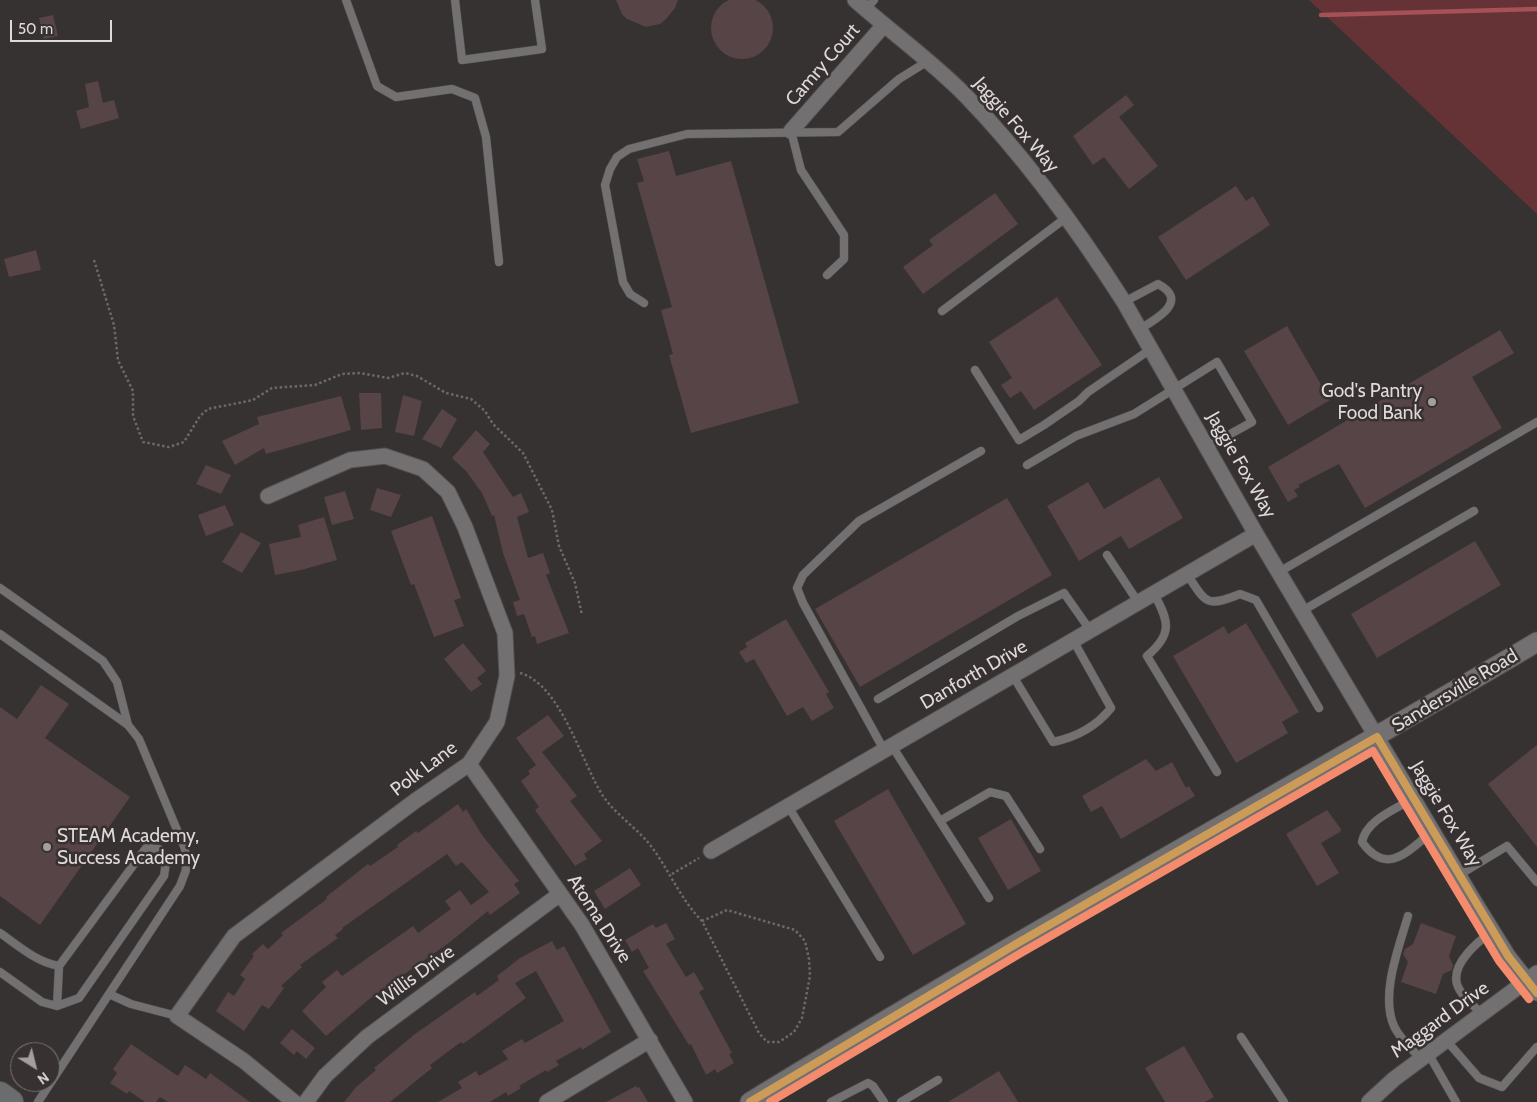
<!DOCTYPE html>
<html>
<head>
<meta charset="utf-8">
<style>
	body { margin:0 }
	#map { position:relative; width:1537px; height:1102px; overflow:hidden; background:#373232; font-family:Cabin,sans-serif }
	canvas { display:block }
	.north { position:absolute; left:10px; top:1042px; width:50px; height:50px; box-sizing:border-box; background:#383131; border:1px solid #7b7575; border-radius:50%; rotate:144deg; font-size:14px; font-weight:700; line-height:20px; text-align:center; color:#dfdada }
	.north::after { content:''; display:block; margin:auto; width:18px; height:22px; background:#a49f9f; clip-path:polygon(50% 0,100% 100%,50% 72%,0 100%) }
	.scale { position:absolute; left:10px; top:20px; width:102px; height:22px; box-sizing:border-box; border:2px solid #dfdada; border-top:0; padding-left:6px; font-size:15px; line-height:18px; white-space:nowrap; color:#dfdada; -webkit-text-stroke:4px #383131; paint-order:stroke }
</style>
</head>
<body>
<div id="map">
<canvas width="1537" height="1102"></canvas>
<div class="north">N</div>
<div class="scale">50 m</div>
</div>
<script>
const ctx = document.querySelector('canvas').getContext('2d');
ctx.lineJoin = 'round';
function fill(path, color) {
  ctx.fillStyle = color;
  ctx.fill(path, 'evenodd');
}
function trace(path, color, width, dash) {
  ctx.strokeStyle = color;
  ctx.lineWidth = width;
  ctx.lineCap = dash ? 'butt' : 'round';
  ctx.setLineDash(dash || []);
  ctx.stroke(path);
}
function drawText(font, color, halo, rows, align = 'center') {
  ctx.font = font + ' Cabin,sans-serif';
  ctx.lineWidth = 5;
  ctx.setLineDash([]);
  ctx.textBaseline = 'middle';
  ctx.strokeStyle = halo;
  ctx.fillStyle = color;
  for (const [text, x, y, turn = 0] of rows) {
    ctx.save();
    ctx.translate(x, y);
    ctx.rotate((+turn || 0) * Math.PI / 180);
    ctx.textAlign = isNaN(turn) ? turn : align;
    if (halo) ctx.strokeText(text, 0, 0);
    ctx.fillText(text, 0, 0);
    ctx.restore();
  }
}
const green = new Path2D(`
	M1309 0H1537V214Z`);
const stream = new Path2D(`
	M1321 15 1537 9`);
const building = new Path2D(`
	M711 28a31 31 0 1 1 62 0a31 31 0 1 1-62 0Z
	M616 0H678L675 8 666 19 660 24 646 27 627 19 622 14Z
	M53 15 58 36 44 39 39 18Z
	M98 81 103 103 114 100 119 118 81 129 76 111 89 107 85 84Z
	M1126 95 1134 105 1119 117 1158 166 1129 189 1104 157 1093 165 1073 136Z
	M669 151 676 176 731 161 799 403 691 433 669 355 673 354 661 310 672 307 637 183 644 181 637 159Z
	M1236 186 1246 201 1253 196 1270 225 1186 280 1158 237Z
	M995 193 1018 224 923 294 903 267 933 245 929 240Z
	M36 250 41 270 9 277 4 259Z
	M1057 297 1102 365 1034 410 1021 391 1010 398 1001 385 1012 378 989 342Z
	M1287 326 1330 400 1288 425 1244 351Z
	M1500 330 1514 353 1472 377 1502 428 1365 508 1339 464 1298 485 1300 487 1294 490 1298 496 1288 502 1268 467Z
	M359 393H381L382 428 361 430Z
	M403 395 422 401 414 436 395 432Z
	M341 396 351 430 266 454 264 448 235 465 222 441 259 424 257 417Z
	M442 409 457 419 441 448 422 439Z
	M476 430 490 444 483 452 513 497 521 493 529 512 517 517 528 558 543 553 550 573 546 575 569 633 537 644 535 636 532 637 524 614 517 616 513 602 520 600 503 553 494 515 492 516 482 493 466 471 452 458Z
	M206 465 231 475 221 494 196 484Z
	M1159 477 1183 518 1129 549 1121 536 1079 561 1047 506 1088 482 1104 509Z
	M377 488 401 495 391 517 370 510Z
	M345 491 354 519 332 525 324 497Z
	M1007 498 1052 575 860 687 815 609Z
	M225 505 234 525 206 536 198 515Z
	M432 516 461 598 454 600 464 626 434 637 414 584 411 585 391 531Z
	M324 517 337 560 301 570 275 575 269 544 301 537 298 525Z
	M241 532 261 543 242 573 222 562Z
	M1475 541 1501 585 1377 658 1351 614Z
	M786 619 829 692 826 694 834 708 812 721 803 707 787 716 754 659 746 663 739 652 747 647 745 643Z
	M1246 623 1299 712 1282 722 1288 733 1236 763 1173 656 1224 626 1228 634Z
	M463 643 486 671 477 678 482 684 471 692 444 659Z
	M41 685 69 704 45 738 130 797 40 925 0 896V707L17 719Z
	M548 715 564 736 542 752 577 796 570 801 602 841 584 854 587 859 575 866 535 810 539 807 521 781 530 774 528 771 536 765 516 738Z
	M1537 745V847L1488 784Z
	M1146 759 1156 771 1172 762 1186 788 1189 786 1195 796 1121 839 1102 806 1091 812 1082 796Z
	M888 789 966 924 913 955 834 821Z
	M458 804 463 812 466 809 482 835 519 881 514 884 520 893 490 915 488 911 450 942 368 1000 326 1036 302 1011 326 987 322 982 337 970 342 976 413 926 418 933 451 909 445 901 460 890 471 905 489 892 462 862 456 866 447 854 342 928 343 929 335 935 338 938 300 965 302 967 281 986 284 988 269 1009 262 1005 244 1031 216 1011 228 992 234 996 245 979 240 975 254 956 252 954 263 944 268 949 283 935 281 933 327 899 326 897 368 864 370 866 398 847 397 845 416 831 418 833Z
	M1327 810 1341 829 1340 832 1321 843 1339 873 1317 886 1286 834Z
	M1011 819 1041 871 1008 890 978 838Z
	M630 868 641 885 605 909 594 891Z
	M666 923 675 939 666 944 686 977 694 972 704 989 699 992 732 1053 729 1054 734 1063 717 1073 715 1069 706 1075 691 1044 689 1045 643 971 649 968 638 948 632 952 625 940 653 924 656 928Z
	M1421 923 1456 936 1449 956 1453 965 1452 970 1443 974 1436 994 1401 982 1408 962 1403 954 1405 949 1413 944Z
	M552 941 557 950 564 946 611 1032 582 1050 581 1047 556 1061 559 1065 547 1072 546 1070 519 1086 521 1088 508 1096 506 1092 490 1102H438L462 1088 458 1082 476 1071 479 1076 508 1059 502 1051 522 1039 525 1043 564 1021 536 971 515 983 526 998 463 1044 461 1042 430 1065 432 1068 390 1102H344L356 1087 376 1070 374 1068 415 1034 475 992 477 996 499 980 497 976 520 958Z
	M292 1029 315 1048 306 1059 297 1051 294 1055 280 1043Z
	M131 1044 178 1076 185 1065 206 1079 210 1073 250 1102H168L160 1097 156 1102H145L129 1091 127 1094 110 1083 117 1073 113 1069Z
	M1184 1046 1214 1097 1205 1102H1165L1145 1068Z
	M999 1071 1018 1102H948Z
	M636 1086 637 1088 639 1087 648 1102H606Z`);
const path = new Path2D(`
	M94 260 114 325 118 360 133 391V416L143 442 169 447 184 442 200 416 208 409 253 400 272 388 315 385 342 374 360 373 388 378 405 373 417 376 446 393 471 399 485 411 493 424 523 453 552 510 559 546 575 583 582 615
	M520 673C561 684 582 764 603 796 616 815 637 828 651 846 669 870 681 900 702 921L759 1033 767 1042H779L794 1032 802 1018 810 976 809 959 805 941 795 930 727 910 702 921
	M672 874 699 858`);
const service = new Path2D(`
	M346 0 377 86 396 97 452 89 475 98 486 137 499 262
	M455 0 462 60 542 49 535 0
	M866 9 874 0
	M791 131 801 170 844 235V259L827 275
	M1124 302 1158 284C1190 301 1156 319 1140 329
	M644 303 630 294 623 282 605 185 610 169 617 157 629 149 687 134 838 132 899 79 928 61
	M942 311 1067 217
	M975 370 1019 440 1044 425 1079 401 1088 392 1151 349
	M1027 465 1076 436 1134 414 1217 362 1252 422 1207 447
	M1107 555 1138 602
	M1279 572 1537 422
	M1187 574C1206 603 1206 608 1240 594L1256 600 1319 708
	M0 588 103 661 117 682 128 725
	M1154 594C1169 621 1173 634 1147 656L1217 772
	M1302 611 1474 511
	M0 634 128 725 139 739 185 849 186 870 180 886 109 994 131 1004 177 1016
	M1013 676 1053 742C1077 737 1096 727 1111 708L1073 640
	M878 699 1018 616 1064 593 1090 630
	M892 746 989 898
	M884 750 803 603 797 588 803 575 859 521 981 451
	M1414 798C1396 809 1366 820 1362 842 1387 877 1408 851 1433 831
	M788 806 880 957
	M940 821 990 792 1006 796 1040 849
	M166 862 185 857
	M1459 875 1507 846 1537 882
	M1408 916C1399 947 1380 995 1394 1026 1399 1038 1412 1049 1421 1059
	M0 933C19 946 36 962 59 966
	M0 972 42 1002 57 1006 79 998 164 876 166 862 159 849 146 848 59 966 57 1006
	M1482 1014C1474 1006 1460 995 1457 984 1451 963 1479 941 1492 931
	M1241 1037 1284 1102
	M1446 1040 1479 1078 1502 1087 1537 1047
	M1428 1053 1456 1102
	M38 1102 109 994
	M831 1102 868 1083 873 1086 884 1102
	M901 1102 938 1080`);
const minor = new Path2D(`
	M855 0C892 33 933 62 967 97 1027 159 1078 230 1124 302L1256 534 1474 901 1508 956 1537 993
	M791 131 884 25
	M268 496 350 460 385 456 423 469 448 492 465 527 505 633 507 676 497 722 469 764 415 801 234 936 177 1016 244 1061 294 1102
	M469 764 582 925 685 1102
	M711 851 1256 534
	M306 1102 325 1076 367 1037 560 894
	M547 1102 650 1040
	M1369 1102 1394 1079 1537 973`);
const tertiary = new Path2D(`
	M750 1102C1009 943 1276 797 1537 642`);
const primary = new Path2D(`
	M0 1094 11 1102`);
const bus1 = new Path2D(`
	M750 1102 1016 944 1377 737 1508 956 1537 993`);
const bus2 = new Path2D(`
	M770 1102 1021 953 1373 751 1499 961 1529 999`);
const markers = [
	[1432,402,5,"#a49f9f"],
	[47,847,5,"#a49f9f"]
];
const streetNames = [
	["Camry Court",823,65,-49],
	["Jaggie Fox Way",1016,125,49],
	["Jaggie Fox Way",1241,465,60],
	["Danforth Drive",974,675,-30],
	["Sandersville Road",1455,691,-31],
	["Polk Lane",424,769,-37],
	["Jaggie Fox Way",1446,814,59],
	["Atoma Drive",599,919,57],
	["Willis Drive",416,976,-36],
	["Maggard Drive",1440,1020,-36]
];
const poiNames = [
	["God's Pantry",1422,391],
	["Food Bank",1422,413],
	["STEAM Academy,",57,836,"left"],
	["Success Academy",57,858,"left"]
];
fill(green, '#653335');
trace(stream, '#a65155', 4.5);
fill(building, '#564446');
trace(service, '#555050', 9);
trace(minor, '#555050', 17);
trace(tertiary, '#555050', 21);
trace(primary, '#555050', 26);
trace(path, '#6d6969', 2.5, [2.5, 2.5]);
trace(service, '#727070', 8);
trace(minor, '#727070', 15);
trace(tertiary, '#727070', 19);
trace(primary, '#6b6c6e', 24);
trace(bus1, '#cc9b58', 8);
trace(bus2, '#f58b6d', 8);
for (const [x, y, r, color] of markers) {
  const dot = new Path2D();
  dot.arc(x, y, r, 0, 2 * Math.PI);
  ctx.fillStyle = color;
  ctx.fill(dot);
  trace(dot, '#383131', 2);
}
drawText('19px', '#dfdada', '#383131', streetNames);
drawText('19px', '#dfdada', '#383131', poiNames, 'right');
</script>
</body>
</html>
